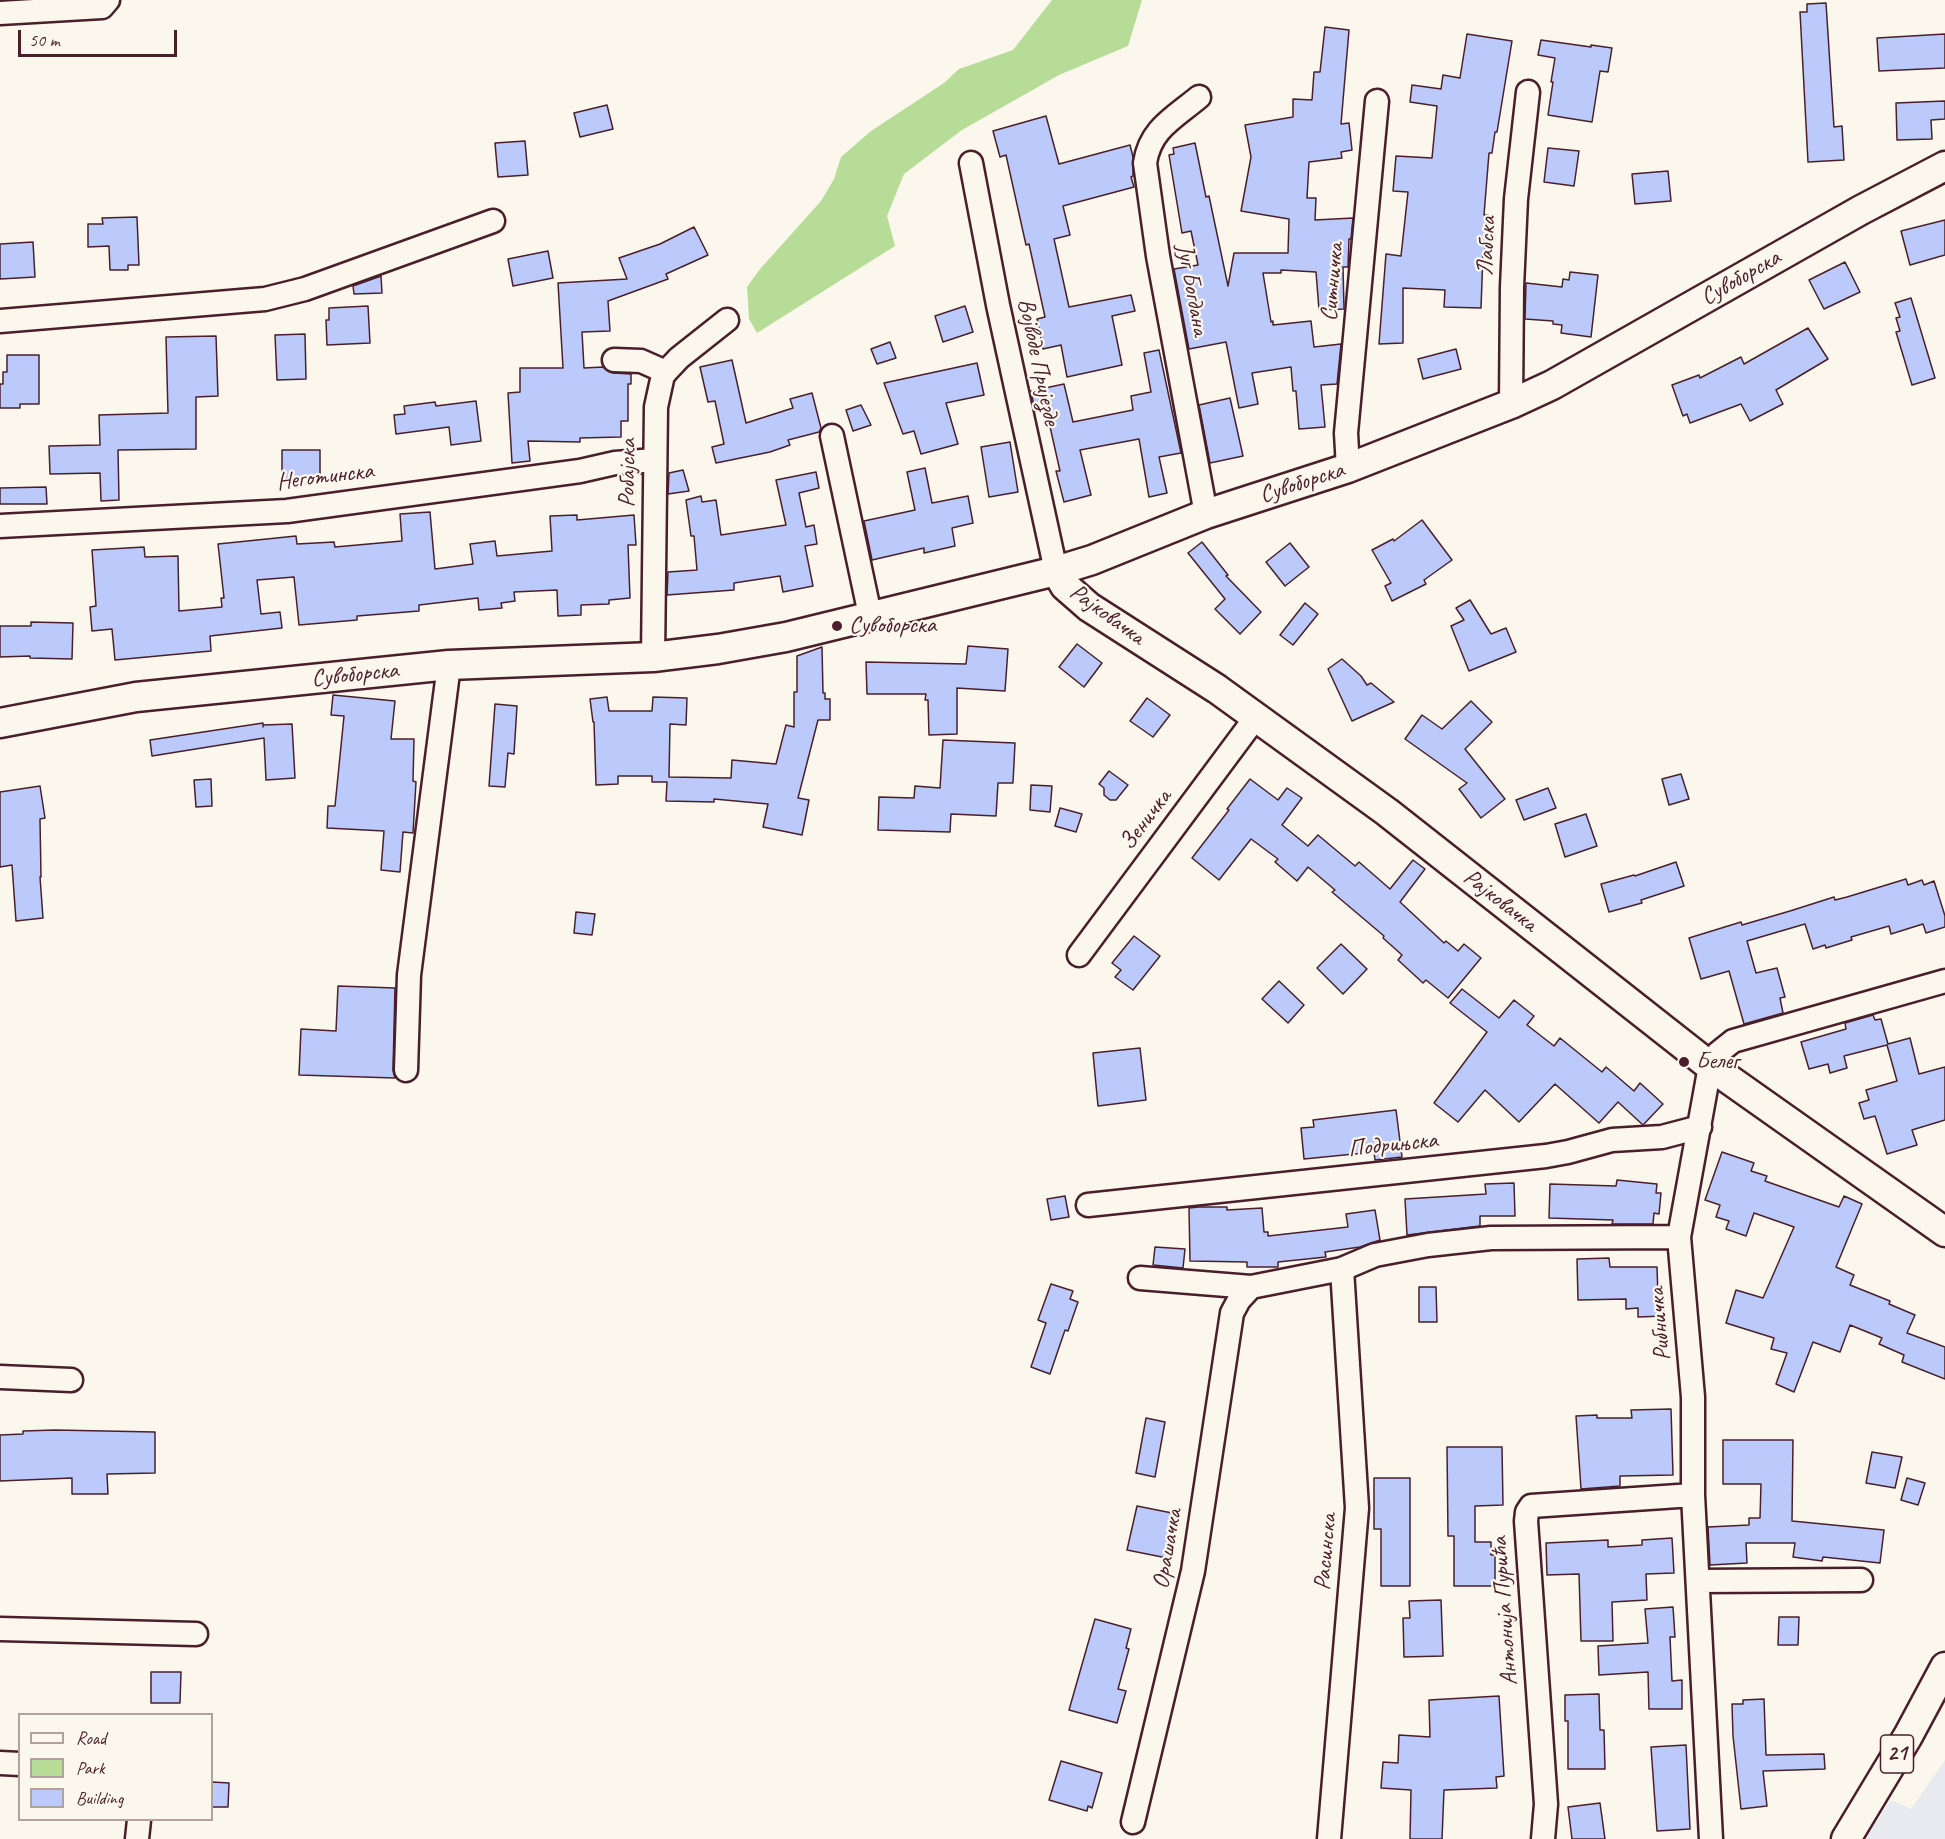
<!DOCTYPE html>
<html>
<head>
<meta charset="utf-8">
<style>
	body { margin:0 }
	#map { position:relative; width:1945px; height:1839px; overflow:hidden; background:#fbf7ec; font-family:Caveat,sans-serif }
	canvas { display:block }
	.legend { position:absolute; left:18px; top:1713px; width:195px; height:108px; box-sizing:border-box; background:#fbf7ec; border:2px solid #b4a19f; margin:0; padding:8px 10px; list-style:none; font-size:18px; color:#4a1f2b }
	.legend li { display:flex; align-items:center; gap:12px; height:30px }
	.legend b { width:30px; border:2px solid #b4a19f }
	.scale { position:absolute; left:18px; top:30px; width:159px; height:27px; box-sizing:border-box; border:3px solid #4a1f2b; border-top:0; padding-left:8px; font-size:18px; line-height:21px; white-space:nowrap; color:#4a1f2b; -webkit-text-stroke:4px #fbf7ec; paint-order:stroke }
</style>
</head>
<body>
<div id="map">
<canvas width="1945" height="1839"></canvas>
<ul class="legend">
<li><b style="height:8px;background:#fbf7ec"></b>Road</li>
<li><b style="height:16px;background:#b7dc97"></b>Park</li>
<li><b style="height:16px;background:#bbcafb"></b>Building</li>
</ul>
<div class="scale">50 m</div>
</div>
<script>
const ctx = document.querySelector('canvas').getContext('2d');
ctx.lineJoin = 'round';
function fill(path, color) {
  ctx.fillStyle = color;
  ctx.fill(path, 'evenodd');
}
function trace(path, color, width, dash) {
  ctx.strokeStyle = color;
  ctx.lineWidth = width;
  ctx.lineCap = dash ? 'butt' : 'round';
  ctx.setLineDash(dash || []);
  ctx.stroke(path);
}
function drawText(font, color, halo, rows, align = 'center') {
  ctx.font = font + ' Caveat,sans-serif';
  ctx.lineWidth = 4.5;
  ctx.setLineDash([]);
  ctx.textBaseline = 'middle';
  ctx.strokeStyle = halo;
  ctx.fillStyle = color;
  for (const [text, x, y, turn = 0] of rows) {
    ctx.save();
    ctx.translate(x, y);
    ctx.rotate((+turn || 0) * Math.PI / 180);
    ctx.textAlign = isNaN(turn) ? turn : align;
    if (halo) ctx.strokeText(text, 0, 0);
    ctx.fillText(text, 0, 0);
    ctx.restore();
  }
}
const built = new Path2D(`
	M1945 1760V1839H1865L1891 1800 1911 1809Z`);
const green = new Path2D(`
	M1052 0H1142L1128 46 1059 75 962 130 904 174 887 216 895 246 757 333 749 319 747 287 760 269 821 201 834 179 841 157 871 131 944 83 959 69 1013 50Z`);
const building = new Path2D(`
	M1826 3 1834 127 1842 126 1844 160 1808 162 1800 12H1807V4Z
	M1325 27 1349 30 1341 124 1349 123 1352 150 1341 152 1342 158 1309 162 1307 198H1316L1315 220 1353 218 1351 239H1349L1348 267H1343L1344 309 1319 310 1316 272 1281 270V273H1263L1271 322 1273 321V325L1311 321 1314 347 1341 344 1337 384 1321 385 1325 427 1299 429 1296 391H1293L1291 367 1252 373 1258 404 1239 408 1226 342 1189 349 1174 269 1198 265 1191 231 1182 233 1169 155 1174 154 1173 148 1195 143 1206 197 1209 196 1228 286 1234 253H1288L1289 219 1241 211 1251 157 1245 125 1293 117V99L1312 100 1314 72H1320Z
	M1467 34 1512 41 1497 132H1495L1492 153H1489L1484 215H1488L1485 253H1483L1481 308 1444 307 1445 290 1403 288V343L1379 344 1386 254 1401 256 1408 192 1393 191 1396 156 1432 158 1437 106 1410 102 1412 85 1441 89 1443 75 1460 78Z
	M1945 34V68L1879 71 1877 38Z
	M1541 40 1591 47V45L1612 48 1608 72 1600 71 1592 122 1548 115 1553 82H1551L1555 58 1538 55Z
	M1945 101V119L1931 120 1932 139 1897 140 1896 103Z
	M607 105 613 129 580 137 574 113Z
	M1046 116 1059 164 1130 145 1133 157V176L1131 177 1134 187 1063 206 1070 235 1054 239 1069 307 1131 295 1135 311 1112 316 1122 365 1067 377 1061 345 1043 349 1037 319 1045 317 1029 244 1026 245 1006 155 1000 157 993 131Z
	M525 141 528 175 498 177 495 143Z
	M1548 148 1579 151 1574 186 1544 182Z
	M1668 171 1671 201 1635 204 1632 174Z
	M137 217 139 265H128V270H110L109 246 88 247V224H103L102 218Z
	M1945 220V255L1910 265 1901 231Z
	M694 227 708 255 666 274 668 279 608 301 610 331 582 332 584 368 603 367 613 373 631 374V384H628V421H621V437L580 438V442L528 441 530 461 512 463 508 393 520 392V368H563L558 283 627 279 619 258 660 244Z
	M33 242 35 277 0 279V244Z
	M548 251 553 278 513 286 508 259Z
	M1845 262 1860 292 1824 309 1809 280Z
	M1570 272 1598 275 1591 337 1561 333 1562 325 1553 324V321L1525 319 1526 283 1562 287 1563 279 1569 280Z
	M381 276 382 293 354 294 353 286Z
	M1911 298 1935 378 1912 385 1896 332 1900 331 1896 318 1900 317 1895 303Z
	M368 306 370 343 327 345 326 320H329V308Z
	M965 306 973 332 943 342 935 316Z
	M1808 328 1828 359 1776 390 1783 404 1750 421 1741 404 1690 423 1687 414 1683 416 1672 385 1699 375 1700 378 1741 357 1744 364Z
	M305 334 306 379 277 380 275 335Z
	M216 336 218 396 196 397V449L118 450 119 500 101 501 100 473 50 474 49 446 100 445 99 415 168 413 166 337Z
	M890 342 896 358 877 364 871 349Z
	M1456 349 1461 369 1423 379 1418 359Z
	M1159 350 1181 453 1159 457 1167 493 1149 497 1139 439 1080 450 1091 495 1064 502 1056 471H1060L1046 409 1035 411 1031 391 1064 384 1073 422 1133 410 1131 396 1151 392 1144 353Z
	M7 355H39V404H20V408H0V384H3V372H7Z
	M732 360 746 423 793 408 790 399 812 393 821 428 819 432 788 440 790 445 770 452 716 463 712 447 724 444 715 401 708 402 700 367Z
	M977 363 984 395 946 403 958 444 921 454 914 431 903 434 884 383Z
	M1230 398 1243 456 1210 463 1199 405Z
	M476 401 481 441 451 445 449 427 396 434 394 415 405 414 404 406 435 402 436 406Z
	M861 405 871 425 853 431 846 410Z
	M1010 442 1018 492 989 497 981 447Z
	M282 450H320V478H282Z
	M925 468 932 503 968 496 973 523 952 528 955 546 924 553V548L872 560 864 521 915 510 907 472Z
	M683 470 689 491 668 494 669 473Z
	M816 472 819 488 799 493 806 527 814 525 817 544 805 546 813 586 783 592 780 576 734 583V590L667 595 668 572 697 570 694 536H691L686 500 701 496 702 502 716 500 721 535 786 525 776 480Z
	M46 487 47 504H0V488Z
	M430 512 435 569 473 564 470 544 495 541 497 556 552 551 550 516 577 515V520L634 515 636 545H628L630 598 609 600V604L581 605V615L558 616 557 590 514 592 515 601 501 603 502 608 479 610 478 598 419 605V611L357 616V620L299 625 294 577 257 580 261 614 280 612 282 628 210 636 211 651 115 660 112 629 92 631 90 607 96 606 92 550 144 547 145 557 178 556 179 611 222 607 221 598H224L218 544 296 536 297 544 334 542 335 547 402 541 400 514Z
	M1422 520 1452 560 1424 580 1426 584 1392 601 1385 586 1391 583 1372 550 1393 539 1394 541Z
	M1202 542 1228 575 1226 576 1261 612 1240 634 1215 609 1225 599 1188 553Z
	M1290 543 1309 567 1285 586 1266 562Z
	M1470 600 1491 634 1506 628 1516 652 1469 671 1451 626 1464 620 1456 608Z
	M1305 603 1318 614 1293 645 1280 635Z
	M31 622 73 623 72 659 30 658V656L0 657V626H31Z
	M1077 644 1102 663 1084 687 1059 667Z
	M968 646 1008 649 1005 691 957 688V734L929 735 928 700H925L926 694H867L866 662 966 664Z
	M822 647 823 693H825V699H830V720H818L798 798 809 800 802 835 763 827 768 804 714 799V802L666 801 667 782H652V776H618V784L596 785 594 722H593L590 699 607 697 609 711H652L653 697 687 698 686 725 670 724 669 777 731 778 732 760 776 764 786 725 794 727V692H797V656Z
	M1342 659 1361 676 1367 685 1371 683 1394 702 1352 721 1328 669Z
	M333 695 395 701 391 739H414L413 781 416 782 413 833 403 832 400 872 381 870 384 831 327 828 328 806H335L344 716 331 715Z
	M1147 698 1170 715 1153 737 1130 721Z
	M1471 701 1492 722 1465 749 1505 799 1481 818 1459 789 1467 783 1405 739 1422 715 1442 729Z
	M495 704 517 706 514 754 508 753 505 787 489 786Z
	M263 723V727V725L292 724 295 778 266 780 264 738 152 756 150 740Z
	M943 740 1015 743 1013 783H998L996 816 951 814 950 832 878 830 879 797 914 798 915 786 940 788Z
	M1109 771 1128 785 1116 800H1110L1104 795V788L1099 784Z
	M1681 774 1689 799 1669 805 1662 779Z
	M211 779 212 806 196 807 194 780Z
	M1250 779 1278 800 1287 788 1302 798 1282 825 1308 846 1318 835 1355 866 1359 862 1390 889 1413 860 1425 869 1400 902 1444 943 1446 941 1458 951 1464 944 1481 958 1448 998 1426 980 1423 983 1398 960 1402 955 1383 938 1384 936 1332 892 1335 890 1308 867 1297 881 1275 862 1278 859 1251 839 1219 880 1192 858 1229 810 1227 809Z
	M1031 785 1052 786 1050 812 1030 810Z
	M40 786 45 818 40 819 41 877H40L43 918 16 921 12 865 0 867V792Z
	M1548 788 1556 808 1524 820 1516 800Z
	M1060 808 1082 814 1076 832 1055 826Z
	M1586 814 1597 846 1565 857 1555 824Z
	M1676 862 1684 886 1641 900 1642 903 1609 912 1601 884 1634 875 1635 876Z
	M1906 879 1908 885 1922 880 1924 885 1934 881 1945 916V927L1926 933 1923 924 1891 934 1889 926 1851 937 1852 940 1826 948 1825 945 1813 949 1805 924 1747 941 1756 973 1777 968 1785 997 1780 998 1783 1013 1744 1024 1729 971 1701 979 1689 938 1741 922 1742 925 1790 911 1834 897 1835 900 1847 897Z
	M576 912 595 914 592 935 574 933Z
	M1134 936 1160 956 1133 990 1115 977 1121 970 1112 963Z
	M1341 944 1367 969 1343 994 1317 968Z
	M1279 981 1304 1005 1288 1023 1262 999Z
	M338 986 395 988 393 1070 395 1078 299 1075 301 1029 336 1031Z
	M1462 989 1499 1018 1514 1000 1534 1016 1527 1025 1554 1046 1560 1038 1602 1072 1606 1067 1634 1091 1640 1083 1663 1104 1643 1125 1618 1102 1599 1123 1555 1084 1519 1122 1485 1090 1458 1122 1434 1103 1487 1032 1450 1003Z
	M1873 1015 1875 1020 1881 1019 1888 1044 1910 1038 1919 1074 1945 1067V1120L1912 1130 1917 1145 1887 1154 1875 1116 1864 1119 1859 1103 1869 1100 1866 1090 1897 1081 1887 1045 1844 1056 1847 1068 1830 1073 1828 1064 1809 1069 1801 1042 1846 1029 1845 1023Z
	M1140 1048 1146 1100 1098 1106 1093 1053Z
	M1396 1110 1402 1157 1375 1160 1374 1152 1304 1159 1301 1128 1314 1127 1313 1120Z
	M1722 1152 1754 1163 1751 1171 1767 1176 1765 1181 1839 1207 1844 1196 1862 1204 1836 1267 1854 1275 1850 1285 1890 1301 1889 1304 1915 1315 1907 1333 1945 1347V1379L1902 1362 1904 1355 1879 1344 1882 1338 1850 1325 1840 1352 1813 1342 1794 1392 1776 1384 1787 1353 1771 1349 1774 1338 1726 1323 1736 1290 1763 1298 1794 1227 1754 1213 1746 1236 1726 1229 1729 1221 1716 1217 1720 1205 1705 1200Z
	M1617 1180 1657 1184 1656 1193H1661L1659 1214 1654 1213 1653 1224H1612L1613 1220 1549 1218 1550 1184 1616 1186Z
	M1514 1183 1515 1216H1480V1226L1407 1235 1405 1199 1486 1194 1485 1184Z
	M1065 1196 1069 1217 1051 1220 1047 1199Z
	M1199 1207H1227V1210L1262 1208 1264 1232H1268V1236L1348 1227 1346 1214 1375 1210 1380 1240 1360 1247 1325 1252 1326 1257 1278 1262V1267H1247V1262L1190 1261 1189 1208Z
	M1155 1247 1185 1249 1183 1268 1153 1265Z
	M1609 1258 1610 1267H1657L1658 1297H1664V1316L1638 1317V1308L1626 1309V1299L1578 1300 1577 1259Z
	M1051 1284 1073 1291 1070 1299 1078 1302 1068 1331 1065 1330 1050 1374 1031 1367 1046 1323 1038 1320Z
	M1419 1287H1436L1437 1322H1419Z
	M1671 1409 1673 1475 1620 1476V1486L1581 1489 1576 1416 1597 1415V1418H1632L1631 1410Z
	M1146 1418 1165 1422 1155 1477 1136 1473Z
	M55 1430 155 1432V1473L107 1474 108 1494H72V1478L0 1481V1435L23 1434V1431Z
	M1723 1440H1793L1792 1521 1884 1530 1880 1563 1823 1557 1822 1561 1793 1557 1795 1543H1746L1747 1563 1710 1565 1708 1527 1749 1525V1518H1760L1761 1484H1723Z
	M1447 1447H1502L1503 1505 1475 1506V1542H1491V1555H1495V1586H1454V1536H1448Z
	M1872 1452 1902 1457 1895 1488 1866 1483Z
	M1374 1478H1410V1586H1381V1529H1374Z
	M1907 1478 1925 1483 1918 1505 1901 1500Z
	M1137 1506 1177 1514 1167 1558 1127 1550Z
	M1672 1538 1674 1573 1646 1574 1647 1600 1612 1602 1613 1641H1581L1579 1574 1547 1575 1546 1543 1608 1540V1547L1642 1545V1540Z
	M1441 1600 1443 1656 1404 1657 1403 1618H1410L1409 1601Z
	M1673 1607 1675 1637H1670L1672 1681 1682 1680V1709H1649L1648 1672 1599 1675 1598 1646 1648 1643 1645 1609Z
	M1779 1617H1799L1798 1645H1778Z
	M1095 1619 1131 1629 1126 1648 1129 1649 1118 1689 1126 1691 1117 1723 1069 1710Z
	M151 1672H181L180 1703H151Z
	M1599 1694 1600 1730H1604L1605 1769H1568V1721H1565V1695Z
	M1499 1696 1504 1776 1496 1777 1497 1788 1444 1790 1442 1839H1410L1411 1790 1381 1788 1383 1762 1398 1763 1399 1735 1430 1737 1429 1700Z
	M1764 1699 1766 1755 1824 1754 1825 1769 1763 1771 1767 1806 1741 1809 1733 1736 1732 1704H1743V1700Z
	M1686 1745 1690 1829 1657 1831 1651 1747Z
	M1061 1761 1102 1773 1092 1808 1088 1806 1087 1811 1049 1800Z
	M212 1782 229 1783 228 1807H212Z
	M1600 1803 1605 1839H1572L1568 1807Z`);
const minor = new Path2D(`
	M0 13 102 7 108 0
	M1199 97C1174 118 1150 129 1145 163L1158 256 1206 514
	M971 163 998 305 1056 571
	M0 321 265 299 305 289 493 221
	M614 360 641 361 666 372
	M1511 404 1512 287 1516 199 1528 92
	M832 436 870 615
	M1348 468 1346 433 1377 101
	M0 526 287 511 580 471 615 463 655 460
	M653 657 656 407 663 375 679 358 727 320
	M1079 955 1256 717
	M406 1070 409 975 449 665
	M1088 1205 1546 1156 1568 1152 1612 1140 1662 1137 1700 1127
	M1140 1278 1251 1287 1342 1269 1375 1255 1428 1245 1491 1238 1679 1237
	M0 1377 71 1380
	M1698 1581 1861 1580
	M0 1629 196 1634
	M0 1763 20 1764
	M1133 1822 1193 1571 1232 1313 1239 1300 1251 1287
	M137 1839 139 1820
	M1329 1839 1357 1508 1342 1269
	M1543 1839 1546 1804 1526 1521 1527 1512 1531 1506 1693 1495
	M1711 1839 1693 1495V1397L1679 1237 1710 1066 1718 1053 1733 1041 1945 981`);
const major = new Path2D(`
	M1056 571 1065 586 1089 607 1217 689 1387 812 1710 1066 1945 1232
	M0 723 136 697 449 665 653 657 718 649 786 637 1056 571 1092 560 1206 514 1348 468 1511 404 1552 385 1861 210 1945 166
	M1846 1839 1908 1736 1945 1667`);
const markers = [
	[837,626,6,"#4a1f2b"],
	[1684,1062,6,"#4a1f2b"]
];
const shields = [
	[1897,1754,33]
];
const shieldNames = [
	["21",1897,1754]
];
const streetNames = [
	["Лабска",1487,246,-87],
	["Сувоборска",1741,278,-30],
	["Ситничка",1333,282,-85],
	["Југ Богдана",1192,290,80],
	["Војводе Пријезде",1038,362,78],
	["Робајска",628,473,-89],
	["Неготинска",325,477,-7],
	["Сувоборска",1302,483,-18],
	["Рајковачка",1107,615,36],
	["Сувоборска",355,675,-6],
	["Зеничка",1146,820,-53],
	["Рајковачка",1500,901,38],
	["Подрињска",1393,1145,-6],
	["Рибничка",1660,1324,-95],
	["Орашачка",1168,1549,-80],
	["Расинска",1326,1552,-85],
	["Антонија Пурића",1505,1611,-94]
];
const poiNames = [
	["Сувоборска",849,626],
	["Белег",1696,1062]
];
fill(built, '#e8eaf0');
fill(green, '#b7dc97');
fill(building, '#bbcafb');
trace(building, '#4a1f2b', 1.5);
trace(minor, '#4a1f2b', 27);
trace(major, '#4a1f2b', 33);
trace(minor, '#fbf7ec', 22);
trace(major, '#fbf7ec', 28);
for (const [x, y, r, color] of markers) {
  const dot = new Path2D();
  dot.arc(x, y, r, 0, 2 * Math.PI);
  ctx.fillStyle = color;
  ctx.fill(dot);
  trace(dot, '#fbf7ec', 2);
}
for (const [x, y, w] of shields) {
  const box = new Path2D();
  box.roundRect(x - w / 2, y - 19, w, 38, 4.5);
  ctx.fillStyle = '#fbf7ec';
  ctx.fill(box);
  trace(box, '#4a1f2b', 1.5);
}
drawText('bold 22px', '#4a1f2b', null, shieldNames);
drawText('24px', '#4a1f2b', '#fbf7ec', streetNames);
drawText('24px', '#4a1f2b', '#fbf7ec', poiNames, 'left');
</script>
</body>
</html>
